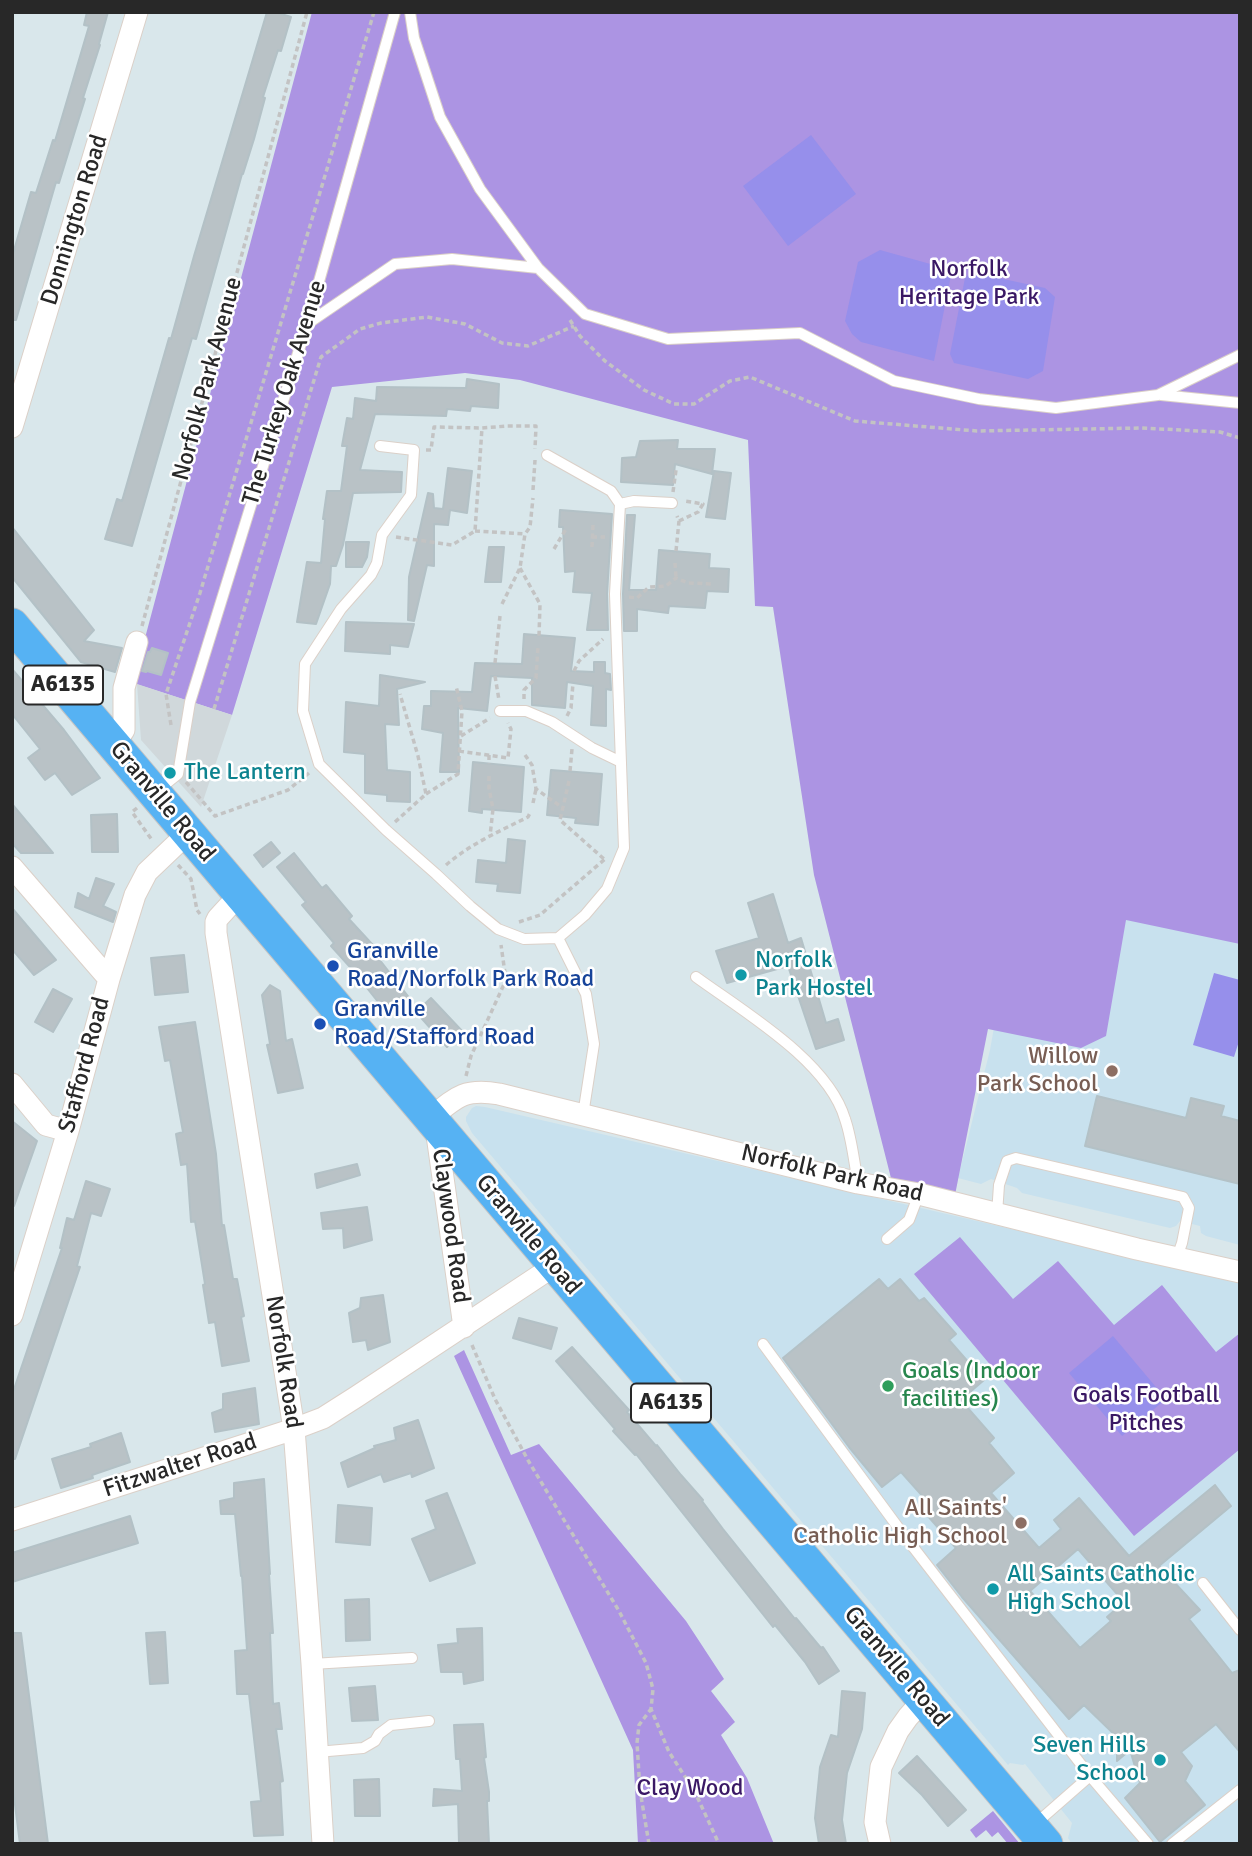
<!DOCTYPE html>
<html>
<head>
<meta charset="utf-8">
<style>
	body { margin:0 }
	#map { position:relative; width:1252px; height:1856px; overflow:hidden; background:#d9e7eb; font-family:Signika,sans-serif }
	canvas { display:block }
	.frame { position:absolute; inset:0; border:14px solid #282828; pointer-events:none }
</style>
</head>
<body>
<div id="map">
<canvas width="1252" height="1856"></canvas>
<div class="frame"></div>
</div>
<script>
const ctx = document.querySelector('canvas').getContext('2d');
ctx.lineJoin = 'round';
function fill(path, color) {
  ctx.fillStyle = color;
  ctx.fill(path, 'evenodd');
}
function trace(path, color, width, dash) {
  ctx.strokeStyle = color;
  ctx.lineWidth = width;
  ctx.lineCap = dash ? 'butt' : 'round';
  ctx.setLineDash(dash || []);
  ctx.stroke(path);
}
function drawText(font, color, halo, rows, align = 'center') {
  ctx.font = font + ' Signika,sans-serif';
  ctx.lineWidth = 5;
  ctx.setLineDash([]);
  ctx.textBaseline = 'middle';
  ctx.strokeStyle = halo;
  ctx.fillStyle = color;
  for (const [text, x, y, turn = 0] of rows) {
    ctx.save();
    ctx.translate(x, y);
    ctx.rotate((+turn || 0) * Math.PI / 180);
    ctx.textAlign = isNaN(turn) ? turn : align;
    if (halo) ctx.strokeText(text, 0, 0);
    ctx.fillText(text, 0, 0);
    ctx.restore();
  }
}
const education = new Path2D(`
	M1018 892 1240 941V1245L1206 1236 1201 1233 1200 1226 1180 1221 1176 1226 1170 1228 1022 1193 1017 1188 991 1179 981 1184 958 1178 990 1050Z
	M476 1106 485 1107 1240 1282V1844H1072L1068 1838 1072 1823 1025 1764 1023 1765 1010 1763 1008 1765 472 1133 466 1121V1117L472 1108Z`);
const green = new Path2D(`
	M312 12H1240V944L1126 920 1106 1036 1081 1048 988 1029 955 1195 892 1182 814 875 773 607 755 606 748 440 520 380 465 373 332 387 232 715 133 683Z
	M960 1237 1013 1299 1058 1261 1114 1325 1162 1285 1216 1352 1240 1333V1449L1134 1536 914 1274Z
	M464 1350 511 1455 539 1444 686 1621 724 1679 711 1691 735 1722 721 1735 747 1778 774 1844H638L633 1750 454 1356Z
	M993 1811 1020 1844H1008L998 1832 992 1837 986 1830 976 1838 970 1830Z`);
const pitch = new Path2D(`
	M811 135 856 194 788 246 743 186Z
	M880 250 952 270 934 361 861 342 852 334 845 321 858 262Z
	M971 272 1045 288 1055 297 1043 371 1028 379 954 363 950 354 965 278Z
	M1214 973 1240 980V1038L1234 1057 1193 1045Z
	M1113 1336 1166 1399 1122 1436 1069 1373Z`);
const plaza = new Path2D(`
	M137 684 232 715 201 807 141 740Z`);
const building = new Path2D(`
	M87 12H108L99 44 100 45 83 98 85 99 75 131 59 183 56 182 16 320H12V257L31 192 36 193 53 140 55 141 89 26 84 25Z
	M267 12H275L291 17 281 51 278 50 263 97 265 98 254 139 243 174H242L196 339 192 338 132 546 105 539 117 499 122 501 169 338 171 339 194 256Z
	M467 379 499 384 498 408 471 406 470 411 447 409 446 416 375 414 360 470 402 472 401 492 353 493 343 545 336 566H331L330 584 316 624 297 622 307 562 321 563 325 519H323L327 491H341L347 446H342L347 418 353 419 355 398 376 401 377 387 466 388Z
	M678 440 677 449H715L712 474 675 464 673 485 621 482 622 458 636 457 640 441Z
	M448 468 472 471 467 513 450 510 448 525 434 524V566L427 565 414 621 408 620 409 577 428 493 433 494 434 508 443 509Z
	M714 471 731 473 725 519 706 517Z
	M560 510 612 514 607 594 608 630H587L592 593 573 592 575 571 565 572 563 527H559Z
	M627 515H635L629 590H656L659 550 710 554 709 568 729 569 728 592 707 591 705 608 669 606 668 613 637 609V631H624L623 594Z
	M12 527 94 630 84 641 122 648 115 672 81 662 12 577Z
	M346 542H369L367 557 362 567H346Z
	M489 547H504L501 582H485Z
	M346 622 414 624 408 647 390 645V654L345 651Z
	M524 634 575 638 571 671 594 672V662H605V673L610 674 611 690 606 689V726L591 725 593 686 567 682 565 708 532 705V678L491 676 487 711 458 708 459 772H440L443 733 422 729 424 706H431V691L472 692 475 663 522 664Z
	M152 648 168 653 161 675 147 671 146 672 142 671 148 652H150Z
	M12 669 64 730 100 778 72 795 55 773 45 780 28 758 40 749 12 714Z
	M380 675 425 682 397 689 399 725 385 724 387 770 410 772V802L387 801V795L365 793V754L344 752 346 702 379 706Z
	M473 762 524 767 521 812 482 809V813L469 811Z
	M551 770 602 774 598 825 575 823 576 818 547 815Z
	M12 804 53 853H21L12 843Z
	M117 814 118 852H92L91 815Z
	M508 839 525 841 520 893 497 891 498 884 476 882 478 860 506 863Z
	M271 842 280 853 263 867 254 855Z
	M294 853 322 888 326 885 352 916 349 919 383 956 379 959 411 1000 390 1017 367 988 368 987 331 946 334 943 302 905 306 902 277 867Z
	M96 878 114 884 103 906 116 912 113 922 75 907 78 893 89 899Z
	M773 894 788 943 801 938 826 1023 838 1019 844 1040 816 1049 788 966 727 983 716 951 759 938 748 903Z
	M12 908 56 960 34 975 12 949Z
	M184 955 188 992 155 995 151 958Z
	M270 985 280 991 286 1041 292 1039 303 1088 278 1093 267 1045 270 1044 262 995Z
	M53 989 72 999 53 1032 35 1022Z
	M431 998 463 1032 447 1047 416 1012Z
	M195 1022 216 1154 222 1226 224 1225 233 1279H237L244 1316 241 1317 249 1361 222 1366 215 1322 209 1323 203 1285 205 1284 195 1221 191 1222 187 1164 181 1165 176 1134 183 1132 170 1060 165 1061 159 1027Z
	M1097 1096 1186 1118 1191 1098 1224 1106 1221 1116 1240 1121V1184L1085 1146Z
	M12 1121 37 1141 14 1206 12 1205Z
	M357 1164 360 1175 317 1188 315 1174Z
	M86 1181 110 1189 101 1216 91 1213 77 1266 80 1267 15 1459H12V1395L62 1248H60L67 1218 74 1220Z
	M367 1207 372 1240 344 1248 343 1228 323 1229 321 1213Z
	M879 1279 888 1289 900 1279 919 1301 924 1298 956 1334 949 1340 984 1380 970 1392 975 1398 966 1406 994 1438 989 1443 1014 1473 991 1493 1039 1548 1061 1529 1054 1520 1079 1498 1129 1556 1215 1485 1231 1506 1159 1566 1200 1610 1189 1619 1232 1673 1240 1670V1752L1216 1724 1181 1752 1192 1766 1185 1781 1205 1805 1160 1842 1125 1798 1140 1783 1130 1750 1117 1761V1737L1084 1705 1069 1719 962 1597 937 1565 956 1548 919 1506 926 1500 901 1472 882 1487 849 1447 783 1358ZM1078 1549 1124 1602 1107 1617 1111 1621 1080 1648 1030 1591Z
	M383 1295 390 1342 368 1350 366 1340 353 1342 349 1313 360 1308 361 1298Z
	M519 1318 557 1328 551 1349 513 1338Z
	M572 1347 629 1410 627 1412 656 1446 657 1445 681 1475 703 1500 702 1501 723 1529 795 1619 796 1618 821 1648 823 1647 839 1671 819 1684 805 1662 775 1625 773 1627 636 1454 635 1455 613 1431 615 1429 556 1361Z
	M255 1388 259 1424 215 1432 212 1413 223 1409V1394Z
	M418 1420 434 1468 412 1477 411 1473 384 1482 381 1474 348 1487 341 1463 375 1448 374 1446 396 1440 394 1428Z
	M121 1433 130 1462 92 1475 93 1478 61 1488 52 1459 91 1447 90 1444Z
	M264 1479 270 1574H269L273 1633H270L273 1704 279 1703 282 1729H276L283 1781 280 1782 283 1835 254 1836 251 1802 261 1801 249 1694H237L235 1651 247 1650 242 1576H241L235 1514H221L220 1501 234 1498V1483Z
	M447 1493 475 1563 430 1581 412 1539 436 1529 426 1501Z
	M338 1505 372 1508 370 1545 336 1542Z
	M130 1516 138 1543 12 1582V1553Z
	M369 1599 370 1640 346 1641 345 1600Z
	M482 1628 483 1680 464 1684 463 1672H441L438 1645 458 1643 457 1629Z
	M165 1632 168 1683 150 1684 146 1633Z
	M12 1633H21L48 1844H20L12 1781Z
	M375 1686 378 1720 352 1721 349 1688Z
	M842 1691 865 1693 862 1729 847 1773 842 1820 846 1844H819L815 1818 820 1767 831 1735 838 1737Z
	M483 1724 486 1757 484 1758 489 1792V1801H487L489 1844H459L458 1804 433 1806 434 1789 462 1791 460 1759H456L454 1725Z
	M917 1756 966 1810 948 1826 922 1795 899 1773Z
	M379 1779 380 1816H355L354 1780Z`);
const path = new Path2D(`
	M570 320 580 336 605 361 644 390 674 404H694L730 381 750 377 855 421 977 431 1141 428 1220 432 1240 438
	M426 450H431L434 427 482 428 507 426H536L535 449
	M533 490 535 460
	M673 492 676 470
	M679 521 698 512 703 504 685 501
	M475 531 525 534
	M396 537 452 545 475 531 482 428
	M592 537H605
	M592 547 593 525
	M554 549 566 529
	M676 551 679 521 677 516
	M675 563 676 578
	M520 568 540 604 539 636
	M629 597 637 598 649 587 666 586 676 578 688 583 713 584
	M502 604 520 568 525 534 530 527 533 498
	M142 626 307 12
	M495 663 500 616
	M574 671 579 661 603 639
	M495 676 499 700
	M524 699V690L536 678 538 647
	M214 709 321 357 360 329 381 323 427 317 465 324 502 343 528 346 574 326
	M567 716 571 708 573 683
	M171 725 166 694 200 593 374 12
	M461 736 490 718
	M459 751 508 758 511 729 508 723
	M489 755V764
	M525 755 532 765 536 789 563 808
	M570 771 572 749
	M489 776V788L493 809 490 836
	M569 781 560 820 604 859
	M186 782 215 816 288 790 309 773
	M426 794 458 774 462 711 456 686
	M533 803 536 789
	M137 808 132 812 152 840
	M395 822 426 794 418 756 400 694
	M178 865 191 879 197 910 200 914
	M446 865C470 844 500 831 528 817L530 813
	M519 922 540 915 605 859
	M466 1076 471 1056 506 980 501 945
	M472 1345 495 1399 529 1462 619 1611 646 1663 653 1689 651 1709 669 1752 695 1792 719 1844
	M649 1844 640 1790 637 1743 639 1725 651 1709`);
const service = new Path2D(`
	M410 12 414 38 440 117 480 189 538 268 585 314 668 339 800 333 894 381 979 399 1056 408 1158 395 1240 355
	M307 324 395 264 452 259 538 268
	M1161 395 1240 403
	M380 446 414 450 411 495 382 535 377 563 371 575 341 609 305 664 303 711 319 764 386 830 436 874 470 906 498 929 524 939 558 938 585 915 607 889 624 848 615 594 620 504 611 491 547 455
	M620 504 634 501 672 503
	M500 711H526L552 722 592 748 621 762
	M157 791 178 774 190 702 307 324 395 12
	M558 938 586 994 594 1044 583 1115
	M696 977C744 1012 828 1061 845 1119 852 1139 854 1162 858 1183
	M997 1214 999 1185 1007 1161 1016 1158 1183 1197 1189 1208 1182 1243 1177 1257
	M887 1239 909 1220 919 1194
	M763 1344 903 1534 1090 1776
	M1203 1583 1240 1630
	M312 1664 412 1658
	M317 1752 363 1748 375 1741 379 1734 391 1725 429 1721
	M1034 1825 1090 1776 1148 1844
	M1172 1844 1240 1790`);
const minor = new Path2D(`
	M12 427 137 12
	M114 745 124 730V688L137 642
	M12 867 109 979
	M240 894 218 918 216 922V933L294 1429 312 1664 323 1844
	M12 1084 46 1125 68 1131
	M430 1119C456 1097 464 1088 499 1094L858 1183 919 1194 1137 1249 1240 1272
	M436 1128 464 1327
	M12 1315 68 1131 109 979 135 895 147 872 188 833
	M12 1520 294 1429 323 1418 356 1397 554 1266
	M880 1844 875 1822 881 1767 898 1731 908 1717 924 1699`);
const primary = new Path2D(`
	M12 625 1046 1844`);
const markers = [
	[170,773,7,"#0f9aa8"],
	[333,966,7,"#1a4fb4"],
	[741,975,7,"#0f9aa8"],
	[320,1024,7,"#1a4fb4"],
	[1112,1071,7,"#8d6e63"],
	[888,1386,7,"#2e9e5b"],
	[1021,1523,7,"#8d6e63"],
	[993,1589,7,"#0f9aa8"],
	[1160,1760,7,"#0f9aa8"]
];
const shields = [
	[63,685,80],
	[671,1403,80]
];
const shieldNames = [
	["A6135",63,685],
	["A6135",671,1403]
];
const streetNames = [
	["Donnington Road",75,220,-73],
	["Norfolk Park Avenue",208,379,-75],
	["The Turkey Oak Avenue",285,393,-73],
	["Granville Road",162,802,50],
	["Stafford Road",85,1065,-75],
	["Norfolk Park Road",832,1174,13],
	["Claywood Road",450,1226,82],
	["Granville Road",528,1235,50],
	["Norfolk Road",283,1362,81],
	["Fitzwalter Road",180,1466,-18],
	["Granville Road",896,1667,50]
];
const parkNames = [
	["Norfolk",969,270],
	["Heritage Park",969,298],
	["Goals Football",1146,1396],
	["Pitches",1146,1424],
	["Clay Wood",690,1789]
];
const cultureNames = [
	["The Lantern",184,773],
	["Norfolk",755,961],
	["Park Hostel",755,989],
	["All Saints Catholic",1007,1575],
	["High School",1007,1603],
	["Seven Hills",1146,1746,"right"],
	["School",1146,1774,"right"]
];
const transitNames = [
	["Granville",347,952],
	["Road/Norfolk Park Road",347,980],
	["Granville",334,1010],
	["Road/Stafford Road",334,1038]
];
const educationNames = [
	["Willow",1098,1057],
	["Park School",1098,1085],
	["All Saints'",1007,1509],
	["Catholic High School",1007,1537]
];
const leisureNames = [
	["Goals (Indoor",902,1372],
	["facilities)",902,1400]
];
fill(education, '#c8e1ee');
fill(green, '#ac94e3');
fill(pitch, '#968feb');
fill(plaza, '#d0d8db');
fill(building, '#b9c2c6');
trace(building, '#b3c1c6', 2);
trace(service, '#dbd0c8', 12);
trace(minor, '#dbd0c8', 23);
trace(primary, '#c3c3c3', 35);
trace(path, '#c3c3c3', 3.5, [5, 3.5]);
trace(service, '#fff', 10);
trace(minor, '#fff', 21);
trace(primary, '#56b2f3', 33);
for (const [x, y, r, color] of markers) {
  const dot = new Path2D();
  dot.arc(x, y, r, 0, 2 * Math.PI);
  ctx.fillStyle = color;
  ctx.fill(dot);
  trace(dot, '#fff', 2.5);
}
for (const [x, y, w] of shields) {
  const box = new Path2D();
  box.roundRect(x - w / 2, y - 19.5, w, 39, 5);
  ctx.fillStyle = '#fff';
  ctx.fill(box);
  trace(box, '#282828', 2);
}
drawText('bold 23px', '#282828', null, shieldNames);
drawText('24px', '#282828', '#fff', streetNames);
drawText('24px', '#3a1865', '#fff', parkNames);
drawText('24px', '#0d838f', '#fff', cultureNames, 'left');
drawText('24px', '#164399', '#fff', transitNames, 'left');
drawText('24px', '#785e54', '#fff', educationNames, 'right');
drawText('24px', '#27864d', '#fff', leisureNames, 'left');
</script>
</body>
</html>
